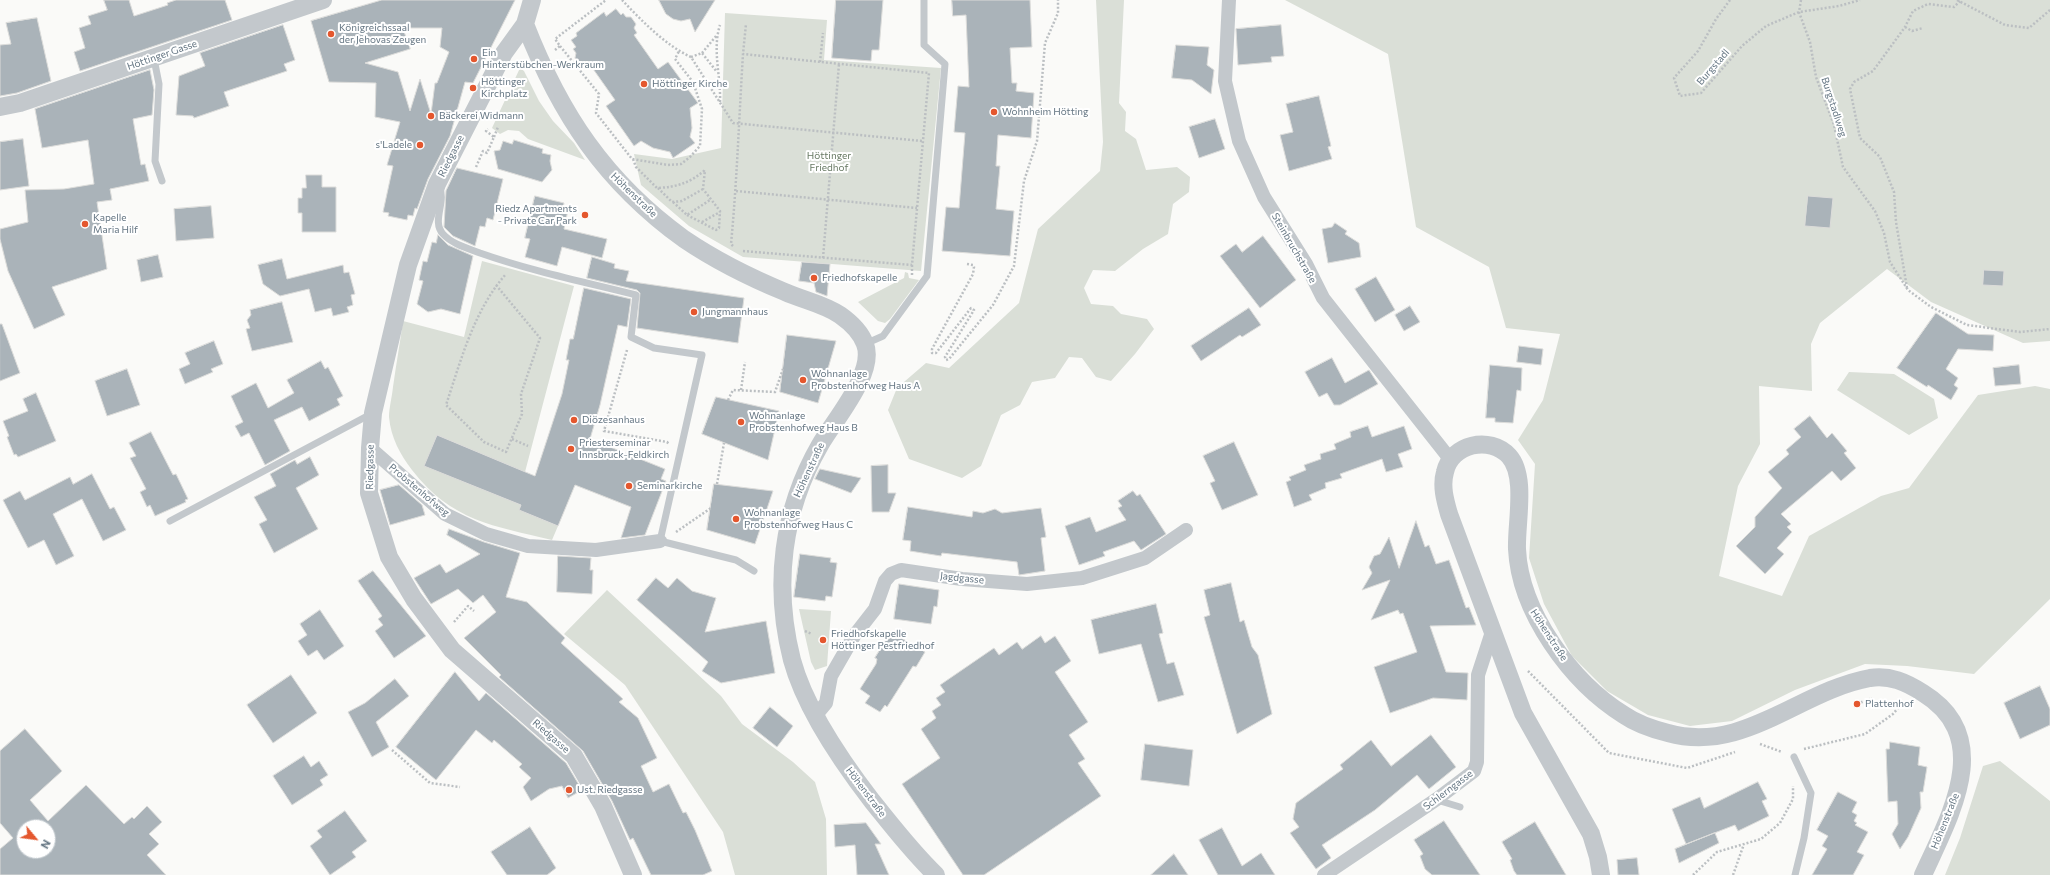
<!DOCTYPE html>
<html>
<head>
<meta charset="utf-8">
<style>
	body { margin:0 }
	#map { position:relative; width:2050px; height:875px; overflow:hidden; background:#fafaf8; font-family:Commissioner,sans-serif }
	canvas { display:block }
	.north { position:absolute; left:16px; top:819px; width:40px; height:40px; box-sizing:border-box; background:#fff; border:1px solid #c1c8cd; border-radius:50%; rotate:119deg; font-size:11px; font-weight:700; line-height:16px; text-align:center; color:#657683 }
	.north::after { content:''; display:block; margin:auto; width:14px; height:18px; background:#e4572e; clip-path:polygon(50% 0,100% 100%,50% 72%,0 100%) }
</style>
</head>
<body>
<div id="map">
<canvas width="2050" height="875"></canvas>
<div class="north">N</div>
</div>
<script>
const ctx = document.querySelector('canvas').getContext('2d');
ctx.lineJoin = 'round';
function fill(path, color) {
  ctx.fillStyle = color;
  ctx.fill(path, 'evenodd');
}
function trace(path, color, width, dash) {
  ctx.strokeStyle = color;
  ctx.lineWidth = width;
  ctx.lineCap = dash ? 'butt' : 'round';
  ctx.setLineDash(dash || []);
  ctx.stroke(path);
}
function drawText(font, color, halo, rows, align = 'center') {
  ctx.font = font + ' Commissioner,sans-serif';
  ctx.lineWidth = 4;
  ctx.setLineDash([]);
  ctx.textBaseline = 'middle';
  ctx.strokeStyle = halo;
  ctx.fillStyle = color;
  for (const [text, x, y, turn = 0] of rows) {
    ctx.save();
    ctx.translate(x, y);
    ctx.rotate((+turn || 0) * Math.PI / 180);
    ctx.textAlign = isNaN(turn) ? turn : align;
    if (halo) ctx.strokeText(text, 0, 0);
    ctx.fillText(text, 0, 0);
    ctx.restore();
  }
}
const green = new Path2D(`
	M1096 0H1124L1119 103 1126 112 1125 131 1136 139 1146 170 1177 167 1190 177 1189 192 1173 204 1168 234 1143 249 1115 271 1093 270 1084 288 1091 304 1113 306 1121 314 1147 319 1154 329 1135 354 1111 381 1096 377 1082 358 1069 357 1055 378 1032 382 1020 405 1001 415 981 466 962 478 909 459 888 410 897 388 926 363 949 368 1019 303 1038 229 1100 171 1103 142Z
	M1285 0H2050V341L2023 343 1931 302 1887 269 1820 323 1811 344 1812 391 1759 386 1760 444 1738 486 1719 576 1782 596 1809 536 1881 496 1909 488 1978 395 2035 386 2050 389V599L1974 674 1907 666 1865 664 1795 690 1732 721 1690 726 1648 715 1607 691 1572 656 1544 604 1529 558 1535 464 1518 440 1543 400 1560 334 1506 328 1489 267 1416 227 1388 54Z
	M725 13 827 20 824 60 941 68 921 271 743 257 689 226 641 185 634 154 672 159 721 148Z
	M520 68 524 71 539 101 553 121 574 143 585 160 528 139 519 131 508 130 500 134 492 128Z
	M482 261 574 286 525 472 437 435 425 466 521 505 520 510 558 526 552 540C494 526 451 521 412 470 400 454 391 438 389 417 389 408 392 397 393 387 396 365 400 343 403 321L464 337Z
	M905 272 908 273 909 278 919 280 890 319 885 323 878 321 858 302 904 278Z
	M1849 372 1894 374 1934 399 1938 418 1909 435 1837 390Z
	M607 590 721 696 742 724 793 762 815 782 826 819 827 875H735L723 832 625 685 564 634Z
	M799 609 831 611 827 666 815 670 811 662Z
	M2000 761 2050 801V875H1945L1960 838 1983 766Z`);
const building = new Path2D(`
	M104 0H129L134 16 168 5 167 3 176 0H225L232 20 80 71 74 52 85 48 79 28 91 24 88 16 107 10Z
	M382 0H515L473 83 465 82 450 136 428 179 417 209 415 208 413 216 408 215 407 220 388 216 389 213 383 212 393 166 387 165 400 122 375 117 376 83 329 82 311 21ZM403 28H442L440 47 449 52 437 83H435L431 114 420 79 410 111 398 72 365 63 410 49Z
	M659 0H715L695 32 690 19 681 21 673 19 666 14Z
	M836 0H883L879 50H872L871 61 832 58Z
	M952 0H1030L1032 47 1010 48 1012 83H1017L1016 91 1034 93 1031 138 998 135 996 166H1000L996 209 1014 211 1010 256 942 251 946 207 959 208 965 133 954 132 958 86 969 87 966 15 953 16Z
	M616 9 621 15 623 13 626 17H631L636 24 634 28 637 33 634 35 658 69 668 62 698 103 690 108 692 128 690 137 695 143 673 158 670 152 653 148 641 141 634 146 606 106 615 100 591 66 587 68 585 64H579L575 58 576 53 573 49 576 47 571 40 577 36 576 33 604 12 606 16Z
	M37 18 51 81 17 93 0 96V45L11 44 6 23Z
	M283 25 295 60 284 64 287 71 224 92 229 106 194 118 193 116 176 115 179 76 205 66 200 53Z
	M1281 25 1284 56 1271 57 1272 62 1238 65 1236 29Z
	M1176 45 1209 47 1207 65 1214 70 1211 94 1192 80 1172 78Z
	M150 70 154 90 152 115 133 119 141 165 145 164 149 181 110 189 112 200 97 202 107 269 52 287 65 315 34 329 8 271 0 239V229L28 222 25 190 64 189 94 184 88 140 42 148 35 109Z
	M1319 96 1331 146 1328 147 1332 159 1289 171 1280 135 1293 132 1286 104Z
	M1215 119 1225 149 1199 158 1189 127Z
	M23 139 29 186 0 190V142Z
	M514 140 543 149 542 153 551 155 550 161 552 170 542 182 498 169 494 151 500 150 503 141 512 144Z
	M457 168 503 179 493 220 487 218 485 227 480 226 475 246 453 236 444 227 446 191Z
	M306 175H322V187H336V232H302V213H298V198H302V188H306Z
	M535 196 564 203 563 209 568 210 564 229 607 239 602 258 562 247 557 266 525 257 530 239 525 238Z
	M1808 196 1833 198 1830 228 1805 226Z
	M211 206 214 238 176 241 174 209Z
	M1335 223 1347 231 1345 234 1359 243 1361 257 1328 263 1322 229 1332 227Z
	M438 235 448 245 473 256 460 314 441 309 428 312 417 304 423 281 419 280 423 261 427 262 432 242 436 243Z
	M1263 236 1296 280 1260 308 1220 256 1236 244 1242 252Z
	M158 255 163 277 141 282 137 260Z
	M592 257 615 264 614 268 629 271 626 281 744 298 738 343 637 328 640 293 637 290 587 278Z
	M282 259 287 279 343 265 344 273 349 272 355 294 351 295 353 305 347 307 349 312 333 316 331 308 315 312 309 289 280 296 263 284 258 265Z
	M802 262 830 264 827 296 816 292 814 283 799 281Z
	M1984 270 2004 271 2003 286 1983 285Z
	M1376 277 1395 310 1375 322 1355 289Z
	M584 288 631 299 627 327 618 325 600 405 590 439 665 469 661 479 666 481 645 535 621 538 631 507 575 485 558 526 519 510 521 505 424 466 437 435 535 476 562 394 569 360H566L570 339H573Z
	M282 302 293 342 252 351 246 329 250 328 247 320 251 315 250 310Z
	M1410 306 1420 322 1404 331 1395 315Z
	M1249 308 1261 325 1242 337 1240 335 1201 361 1191 346Z
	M1936 313 1968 334 1994 335 1993 351 1958 349 1946 369 1958 378 1954 385 1958 388 1951 400 1928 385 1927 387 1897 368Z
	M0 324H2L20 373 0 381Z
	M787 335 836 341 818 403 780 392Z
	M214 341 223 364 211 369 213 372 185 384 179 369 190 364 185 353Z
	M1519 346 1543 349 1541 365 1517 362Z
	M1332 358 1345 383 1369 370 1378 384 1340 405H1334L1327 393 1319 397 1305 372Z
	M321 361 325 369 328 367 343 396 337 399 340 405 309 421 302 407 274 420 290 451 265 465 249 433 241 437 235 426 243 422 231 396 256 383 268 408 294 393 287 380Z
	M1490 365 1522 368 1521 391 1517 390 1513 423 1495 422V418H1486Z
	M2019 365 2021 384 1995 386 1993 368Z
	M127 369 140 405 107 416 95 381Z
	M36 393 56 441 18 457 16 454 14 455 7 437 9 436 3 421 28 411 23 399Z
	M716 397 779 411 768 460 702 434Z
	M1810 416 1827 438 1832 433 1847 451 1844 453 1856 468 1841 481 1832 471 1781 514 1791 524 1787 527 1792 532 1777 548 1784 554 1765 574 1736 546 1755 527V517L1782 488 1768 472 1789 454 1786 450 1801 437 1794 429Z
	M1368 426 1372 437 1404 426 1412 449 1398 454 1403 467 1386 472 1382 459 1340 474 1342 478 1325 483 1326 488 1309 495 1312 500 1294 507 1286 482 1291 480 1289 477 1306 470 1304 465 1321 459 1320 454 1336 449 1334 444 1351 437 1350 432Z
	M151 432 173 475 176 474 188 499 185 500 186 502 155 516 150 505 147 507 140 492 146 489 130 458 136 456 129 443Z
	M1234 442 1258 495 1222 510 1210 483 1215 481 1203 456Z
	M310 457 319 475 296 488 318 529 274 553 259 524 267 520 254 497 276 486 270 474 295 460 297 464Z
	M888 465V493H896L889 512H872L871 466Z
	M820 469 861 478 851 493 815 479Z
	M92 474 110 509 114 507 126 530 103 541 82 499 53 514 74 556 56 565 44 540 28 548 3 500 20 491 25 500 70 477 73 484Z
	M714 484 773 491 755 544 707 530Z
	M399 485 422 505 425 515 390 525 380 490Z
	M1133 491 1137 496 1140 494 1166 534 1141 550 1134 541 1103 552 1105 556 1079 565 1065 526 1090 517 1096 532 1126 520 1118 508 1122 506 1118 501Z
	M908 507 972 517 973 511 983 513 995 509 1002 513 1041 508 1046 537 1041 538 1045 571 1019 575 1017 562 942 553 941 556 910 551 911 541 903 540Z
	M1416 521 1425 547 1429 545 1436 564 1449 560 1466 608 1469 607 1476 625 1430 626 1446 672 1468 673 1467 700 1433 698 1390 713 1374 667 1417 652 1403 613 1400 614 1398 610 1371 620 1390 580 1362 590 1372 573 1369 567 1374 556 1380 554 1389 537 1399 568Z
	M449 529 484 542 520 553 506 597 527 602 565 638 561 643 623 699 619 702 638 718 657 758 641 766 653 792 669 784 683 813 686 812 695 830 712 871 703 875H651L633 838 630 840 612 801 583 751 499 677 501 675 464 638 496 612 483 595 473 603 458 589 431 604 414 578 440 564 446 573 480 554 447 535Z
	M800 554 831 558 830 562 837 563 832 597 826 596 825 601 794 597Z
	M558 556 591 558 590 570H593L592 594 557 592Z
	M373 571 426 636 394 658 375 631 383 625 378 619 382 616 358 581Z
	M656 578 668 588 677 578 692 591 716 598 705 632 766 621 775 673 721 683 702 671 708 662 637 600Z
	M1231 583 1240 622 1244 620 1252 647 1258 655 1272 714 1237 734 1204 617 1210 615 1204 590Z
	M899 584 939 590 937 607 934 606 931 624 894 619Z
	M1156 604 1163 633 1159 634 1167 664 1174 662 1184 695 1158 702 1141 644 1099 654 1091 620Z
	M320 610 344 646 324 660 317 650 308 656 298 641 307 635 300 624Z
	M891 632 925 652 916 667 913 666 887 707 885 705 880 712 865 703 870 696 860 689 876 664 877 659 875 658Z
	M1041 636 1045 643 1055 636 1071 661 1055 672 1088 722 1069 735 1085 759 1078 763 1101 796 984 875H963L902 784 940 758 921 729 936 718 932 711 941 705 936 698 945 692 940 685 994 648 999 655 1017 642 1022 649Z
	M455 672 479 701 486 693 566 763 582 790 568 798 562 786 549 789 531 801 523 787 531 778 519 767 522 764 494 740 492 743 476 730 436 780 396 747Z
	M291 675 317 713 273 743 247 705Z
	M395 679 409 696 376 722 389 747 372 757 348 712 365 703Z
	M2040 686 2050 709V725L2020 739 2004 703Z
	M770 707 793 726 777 747 753 728Z
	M25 729 62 771 30 800 48 821 86 785 124 824 132 817 134 819 147 806 162 822 149 834 159 844 147 855 166 875H0V849L13 838 0 823V751ZM24 827H48V851H24Z
	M1431 735 1456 767 1429 789 1417 775 1375 810 1322 845 1331 858 1316 869 1290 833 1299 827 1293 819 1296 803 1343 769 1340 765 1371 740 1391 766Z
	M1890 742 1920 747 1918 765 1927 767 1923 792H1920L1921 808 1908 837 1900 849 1892 834 1898 824 1897 801 1888 802 1886 749H1889Z
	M1145 744 1193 750 1189 786 1141 780Z
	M304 756 311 767 319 761 328 775 320 780 323 785 292 805 273 776Z
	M1758 782 1767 799 1762 801 1769 816 1738 831 1735 825 1686 844 1672 809 1700 797 1704 808Z
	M1838 792 1857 802 1852 812 1857 815 1854 821 1857 823 1855 825 1868 832 1857 852 1864 855 1853 875H1812L1827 849 1822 846 1828 836 1817 830Z
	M345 811 367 841 352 852 356 857 330 875 310 846 322 837 317 831Z
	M1444 821 1480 875H1432L1425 869 1420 856 1423 854 1414 840Z
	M1535 822 1566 875H1517L1514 871 1510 860 1512 859 1502 842Z
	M866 823 881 844H875L889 875H857L855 845 835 847 834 825Z
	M530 827 556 868 547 875H507L491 852Z
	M1222 828 1242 866 1261 853 1275 875H1218L1199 840Z
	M1715 833 1719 843 1679 863 1675 849Z
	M1174 854 1188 875H1151Z
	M1637 858 1639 875H1618L1617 860Z`);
const path = new Path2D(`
	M622 0C642 21 665 45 691 57L733 123 922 141
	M1730 0 1716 19 1698 51 1674 78 1680 96 1701 93 1742 46 1766 26 1799 12 1839 6 1860 0
	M1801 0 1799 12 1810 42 1816 77 1834 125 1843 167 1875 211 1884 233 1890 262 1908 290 1931 307 1967 325 2020 332 2050 329
	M1957 0 2005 25 2029 28 2050 10
	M1905 27 1912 31 1923 28
	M560 46 599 94 596 113 632 159 668 165 681 164 690 157 700 146 702 109 693 82 675 59 679 51
	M555 50 560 46 555 39 606 0
	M702 53 717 35
	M691 57 702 53 717 72
	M820 62 823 33
	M720 102C721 76 712 50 720 25
	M494 137 498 127
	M633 159 636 167 657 188C677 187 690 183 705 170
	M476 167 483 151 487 153 494 137 486 131 488 129
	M658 188 672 202 682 201 703 189
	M736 191 917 208
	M673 202 687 215 710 200
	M687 215 716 230 719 228 720 211 703 189 705 170
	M702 222 720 212
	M733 246 731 244C737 181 739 118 743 54
	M743 251 912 265 929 73 743 54 746 24
	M823 258 839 64
	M967 264 973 265 974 267 973 274 932 349V353H936L971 308 974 310 945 357 946 360 949 359 993 305 1014 266 1024 181 1037 141 1045 43 1058 13V0
	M912 275V265
	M496 285 540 338 521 394 522 414 506 452 484 442 446 405C461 360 474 310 506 274
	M1907 288 1896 222 1894 192 1880 157 1860 138 1850 89 1854 82 1873 71 1905 27 1913 11 1928 4 1954 7 1960 1
	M627 350 604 431 667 442 669 444
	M741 390 745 362
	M728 400 733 390 775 392 783 369
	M512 439 528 446
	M717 484 724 443
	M676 532 711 508
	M454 622 468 606 474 611
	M805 631 812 634
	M1528 671 1609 753 1687 768 1735 752
	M1857 704 1872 698
	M1760 744 1782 752
	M1804 749 1865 734 1893 714 1903 702
	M392 750 430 783 460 787
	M1693 875 1717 852 1761 839 1780 823 1793 799V786
	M1733 875 1744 844`);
const service = new Path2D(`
	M154 59 159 84 155 161 162 181
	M439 187C447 201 431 221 443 234 452 244 467 248 480 253 531 271 584 282 636 295L631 337 654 348 702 355 660 541 736 560 754 571
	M865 344 883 336 927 276 945 64 924 45V0
	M170 521 371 414
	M1794 757 1811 793 1804 838 1795 875
	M1437 800 1460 807`);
const minor = new Path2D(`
	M1229 0 1225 81 1239 141 1264 197 1306 264 1323 298 1450 459
	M370 448 445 514 486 534 528 546 596 550 660 541
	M816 715 826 703 831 676 854 636 875 609 885 581 891 574 901 570 962 579 1027 584 1082 578 1145 558 1186 530
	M1324 875 1437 799 1474 771 1477 762 1478 675 1492 632`);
const tertiary = new Path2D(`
	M532 0 525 24 504 53 437 184 408 265 373 413 370 448 369 493 389 557 414 599 452 650 574 756 603 806 633 875
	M525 24C560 114 605 182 684 239 715 260 751 278 785 292 803 300 824 304 840 315 850 322 861 333 865 344 876 373 834 420 820 445 782 511 773 586 792 660 805 708 842 762 872 801 893 827 912 852 936 875
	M0 107 20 103 323 0
	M1601 875 1598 857 1591 834 1523 713 1449 514C1445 500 1441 486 1445 472 1451 444 1490 435 1509 456 1527 476 1516 523 1517 549 1520 612 1571 682 1624 715 1637 724 1652 729 1668 733 1744 754 1799 691 1870 678 1890 675 1906 682 1923 693 1996 738 1949 817 1923 875`);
const markers = [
	[331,34,4,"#e4572e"],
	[474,59,4,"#e4572e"],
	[644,84,4,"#e4572e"],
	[473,88,4,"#e4572e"],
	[994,112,4,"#e4572e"],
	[431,116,4,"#e4572e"],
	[420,145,4,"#e4572e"],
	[585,215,4,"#e4572e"],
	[85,224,4,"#e4572e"],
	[814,278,4,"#e4572e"],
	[694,312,4,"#e4572e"],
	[803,380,4,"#e4572e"],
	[574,420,4,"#e4572e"],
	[741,422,4,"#e4572e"],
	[571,449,4,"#e4572e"],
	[629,486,4,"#e4572e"],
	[736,519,4,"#e4572e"],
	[823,640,4,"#e4572e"],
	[1857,704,4,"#e4572e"],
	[569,790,4,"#e4572e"]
];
const poiNames = [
	["Königreichssaal",339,28],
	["der Jehovas Zeugen",339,40],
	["Ein",482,53],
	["Hinterstübchen-Werkraum",482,65],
	["Höttinger",481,82],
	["Kirchplatz",481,94],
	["Höttinger Kirche",652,84],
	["Wohnheim Hötting",1002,112],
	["Bäckerei Widmann",439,116],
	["s'Ladele",412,145,"right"],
	["Riedz Apartments",577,209,"right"],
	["- Private Car Park",577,221,"right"],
	["Kapelle",93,218],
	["Maria Hilf",93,230],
	["Friedhofskapelle",822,278],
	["Jungmannhaus",702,312],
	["Wohnanlage",811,374],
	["Probstenhofweg Haus A",811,386],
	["Wohnanlage",749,416],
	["Probstenhofweg Haus B",749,428],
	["Diözesanhaus",582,420],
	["Priesterseminar",579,443],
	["Innsbruck-Feldkirch",579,455],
	["Seminarkirche",637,486],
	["Wohnanlage",744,513],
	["Probstenhofweg Haus C",744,525],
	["Friedhofskapelle",831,634],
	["Höttinger Pestfriedhof",831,646],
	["Plattenhof",1865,704],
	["Ust. Riedgasse",577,790]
];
const streetNames = [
	["Höttinger Gasse",162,55,-19],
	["Burgstadl",1713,67,-49],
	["Burgstadlweg",1834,107,72],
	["Riedgasse",451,156,-63],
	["Höhenstraße",634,195,44],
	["Steinbruchstraße",1294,248,60],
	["Riedgasse",370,467,-89],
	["Höhenstraße",809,470,-65],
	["Probstenhofweg",419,490,40],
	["Jagdgasse",962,578,6],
	["Höhenstraße",1549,635,57],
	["Riedgasse",551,736,41],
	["Schlerngasse",1448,790,-37],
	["Höhenstraße",866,792,53],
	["Höhenstraße",1945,821,-68]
];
const parkNames = [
	["Höttinger",829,156],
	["Friedhof",829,168]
];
fill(green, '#dadfd7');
fill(building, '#aab3b9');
trace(building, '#dcdcda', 1);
trace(path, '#bbbfc2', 2.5, [2, 2]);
trace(service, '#c3c8cc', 7);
trace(minor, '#c3c8cc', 14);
trace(tertiary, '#c3c8cc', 18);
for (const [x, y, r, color] of markers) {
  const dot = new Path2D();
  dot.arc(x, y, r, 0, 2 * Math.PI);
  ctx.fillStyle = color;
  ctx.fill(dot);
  trace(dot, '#fff', 1.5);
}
drawText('10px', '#657683', '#fff', poiNames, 'left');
drawText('10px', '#657683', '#fff', streetNames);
drawText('10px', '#687a64', '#fff', parkNames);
</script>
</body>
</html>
